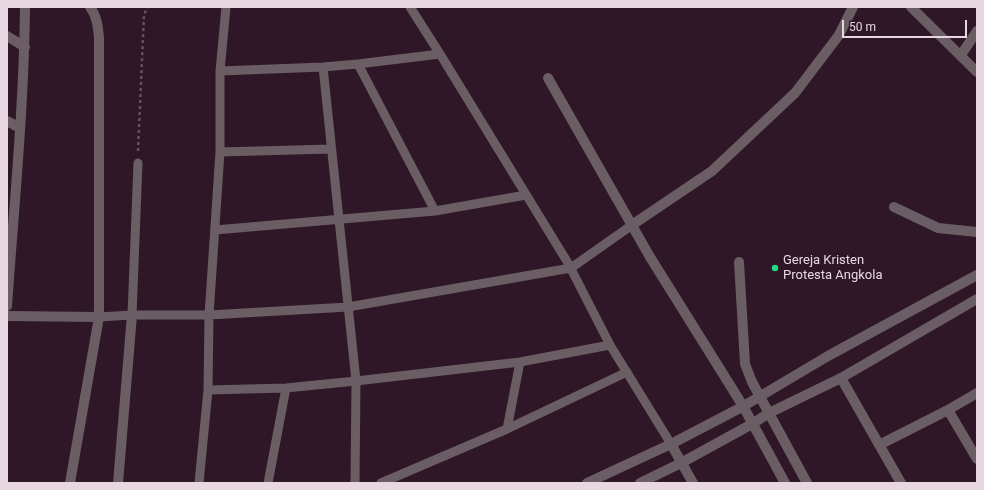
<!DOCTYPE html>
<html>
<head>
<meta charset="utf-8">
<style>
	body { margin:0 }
	#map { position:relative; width:984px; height:490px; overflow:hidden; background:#2f1727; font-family:Roboto,sans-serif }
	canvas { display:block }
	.frame { position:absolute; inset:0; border:8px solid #e8d7e1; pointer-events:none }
	.scale { position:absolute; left:842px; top:20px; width:125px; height:18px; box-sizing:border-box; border:2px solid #e8d7e1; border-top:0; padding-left:5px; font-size:12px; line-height:14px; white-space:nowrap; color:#e8d7e1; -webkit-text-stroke:3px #2f1727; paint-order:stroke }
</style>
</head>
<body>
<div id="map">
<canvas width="984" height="490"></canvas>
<div class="frame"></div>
<div class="scale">50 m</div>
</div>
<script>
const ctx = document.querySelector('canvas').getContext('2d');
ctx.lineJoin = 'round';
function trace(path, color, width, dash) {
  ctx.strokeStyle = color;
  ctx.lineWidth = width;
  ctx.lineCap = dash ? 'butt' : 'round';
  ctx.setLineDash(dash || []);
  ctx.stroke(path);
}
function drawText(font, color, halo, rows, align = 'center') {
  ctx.font = font + ' Roboto,sans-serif';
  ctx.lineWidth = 3;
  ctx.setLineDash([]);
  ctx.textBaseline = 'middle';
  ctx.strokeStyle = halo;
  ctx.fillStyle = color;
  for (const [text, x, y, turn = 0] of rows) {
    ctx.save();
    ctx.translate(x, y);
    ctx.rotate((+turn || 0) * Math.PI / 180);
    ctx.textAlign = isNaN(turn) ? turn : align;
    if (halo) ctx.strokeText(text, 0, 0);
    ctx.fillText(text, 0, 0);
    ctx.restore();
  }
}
const path = new Path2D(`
	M138 151 144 14 148 7`);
const lane = new Path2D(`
	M226 7 220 71V152L209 315 208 390 286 388 356 381 520 362 610 345
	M410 7 440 54 568 263 610 345 671 444
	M358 64 435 211 526 195
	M220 71 323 67
	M220 152 331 149
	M215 230 435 211
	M132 315 138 163
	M99 317 132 315H209L348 307 571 268 632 225
	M507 429 520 362
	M199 483 208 390
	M268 483 286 388
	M355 483 356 381 323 67 358 64 440 54
	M381 483 507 429 627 372`);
const street = new Path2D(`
	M911 7 977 72
	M7 36 25 47
	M961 55 977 31
	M548 78 650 257 743 406 785 483
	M7 121 20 128
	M894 207 938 228 977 232
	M632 225 712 171 795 93 839 35 853 7
	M739 262 745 364 752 382 807 483
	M7 306C14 206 24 107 25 7
	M7 316 99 317
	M841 378 901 483
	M948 410 977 459
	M671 444 693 483
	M879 445 948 410 977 393
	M70 483 99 317V38C98 27 97 16 90 7
	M118 483 132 315
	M587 483 671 444 742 407 828 356 977 275
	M640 483 681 463 752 424 769 413 841 378 977 299`);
const markers = [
	[775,268,4,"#23d886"]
];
const poiNames = [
	["Gereja Kristen",783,261],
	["Protesta Angkola",783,276]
];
trace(path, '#67515f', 2.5, [3, 3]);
trace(lane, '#6a5d64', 9);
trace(street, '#6a5d64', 10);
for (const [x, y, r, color] of markers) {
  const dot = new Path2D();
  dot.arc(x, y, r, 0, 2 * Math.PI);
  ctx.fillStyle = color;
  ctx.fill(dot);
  trace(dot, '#2f1727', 1.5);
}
drawText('13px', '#e8d7e1', '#2f1727', poiNames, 'left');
</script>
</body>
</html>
